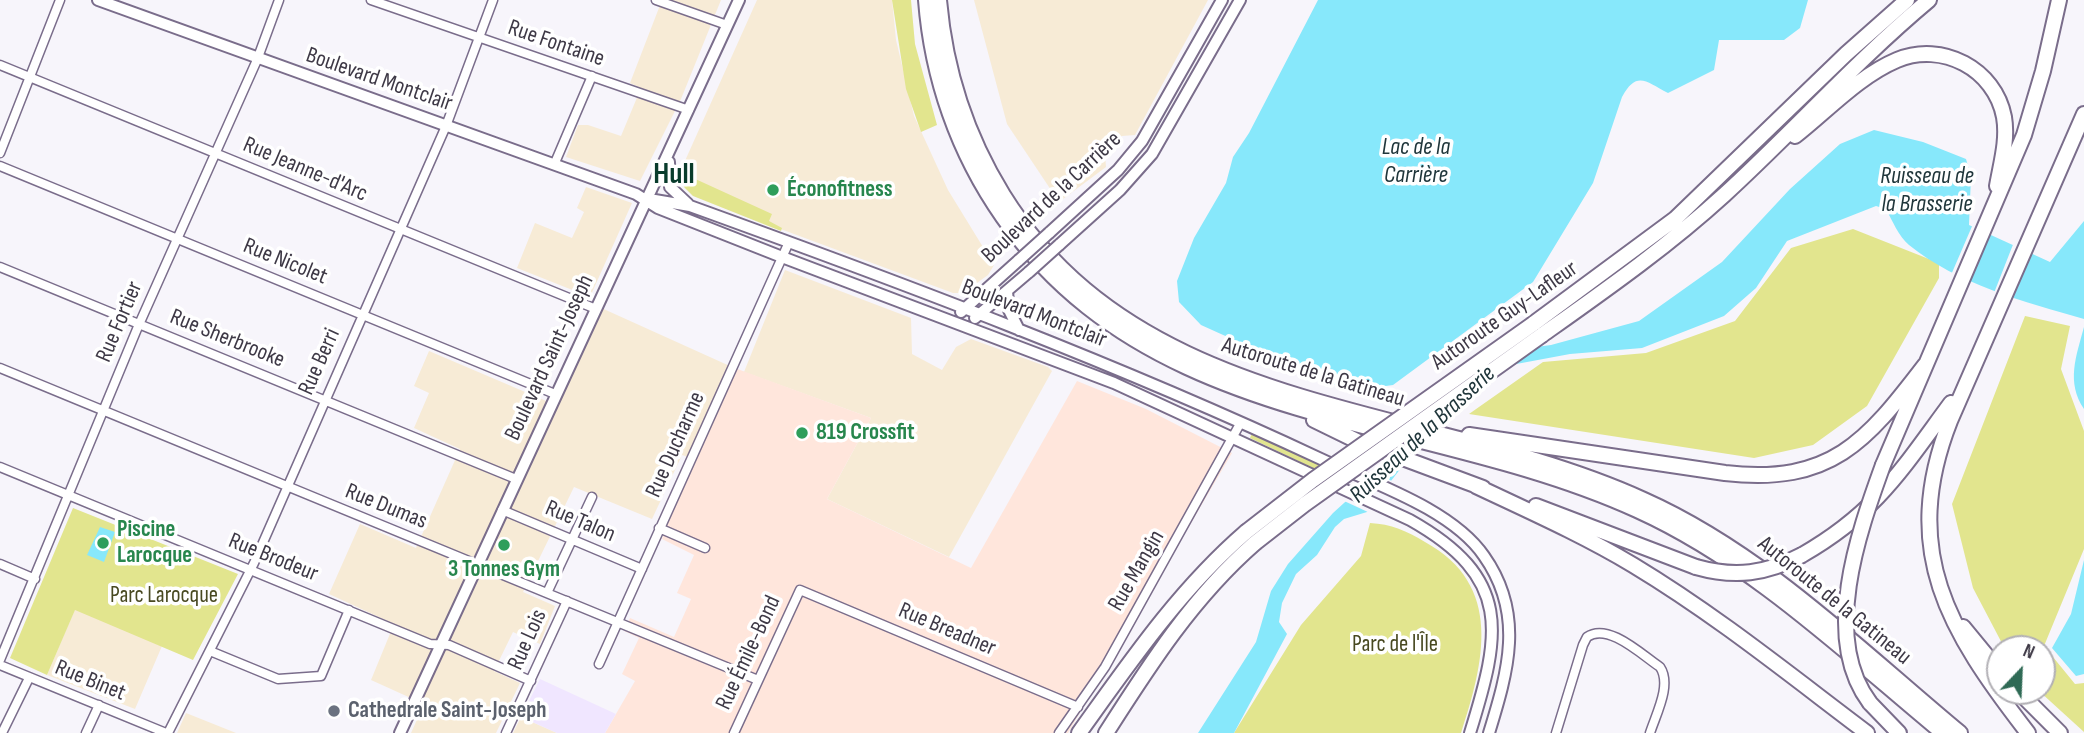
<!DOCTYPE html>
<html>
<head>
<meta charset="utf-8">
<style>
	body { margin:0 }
	#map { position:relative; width:2084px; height:733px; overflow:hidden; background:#f7f5fb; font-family:"Sofia Sans Condensed",sans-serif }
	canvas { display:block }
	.north { position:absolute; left:1986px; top:635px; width:70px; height:70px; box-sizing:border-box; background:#fff; border:2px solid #b2b0b5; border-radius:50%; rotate:23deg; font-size:19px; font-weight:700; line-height:28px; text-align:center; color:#3e3946 }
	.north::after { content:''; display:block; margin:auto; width:24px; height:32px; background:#2f6a55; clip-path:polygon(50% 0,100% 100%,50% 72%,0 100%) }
</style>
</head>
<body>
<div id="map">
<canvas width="2084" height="733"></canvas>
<div class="north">N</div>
</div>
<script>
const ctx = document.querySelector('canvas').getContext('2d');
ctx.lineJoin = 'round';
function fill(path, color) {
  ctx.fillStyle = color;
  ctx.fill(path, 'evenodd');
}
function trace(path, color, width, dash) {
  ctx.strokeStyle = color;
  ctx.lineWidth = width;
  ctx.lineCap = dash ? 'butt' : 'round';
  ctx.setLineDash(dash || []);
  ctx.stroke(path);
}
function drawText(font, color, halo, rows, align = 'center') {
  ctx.font = font + ' "Sofia Sans Condensed",sans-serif';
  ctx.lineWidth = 7;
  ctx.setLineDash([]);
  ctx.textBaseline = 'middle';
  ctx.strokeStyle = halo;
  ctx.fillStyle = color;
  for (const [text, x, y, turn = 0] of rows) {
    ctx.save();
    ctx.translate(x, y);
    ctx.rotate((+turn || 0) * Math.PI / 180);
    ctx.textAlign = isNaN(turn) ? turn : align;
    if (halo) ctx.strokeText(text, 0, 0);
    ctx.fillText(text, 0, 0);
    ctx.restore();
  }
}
const commercial = new Path2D(`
	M662 0H721L681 99 640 181 566 157 578 125H588L621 136 641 88 630 83Z
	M757 0H892L896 40 914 116 948 190 994 265 988 275 963 293H953L724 208 690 189 680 172Z
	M974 0H1208L1135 135 1122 136 1105 154 1106 167 1059 202 1007 124Z
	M586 187 632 203 590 297 517 268 535 223 572 238 584 212 577 208Z
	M785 270 911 318 912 354 942 370 956 347 971 339 1048 367 1052 371 949 557 827 499 871 418 744 372Z
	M597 306 732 367 691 458 682 455 652 519 574 487 523 592 555 606 540 644 513 632 494 671 520 683 496 733H411L424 704 371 680 394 624 329 594 360 524 416 548 460 449 414 428 429 393 414 386 429 351 551 403Z
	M75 609 162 646 135 709 47 675Z
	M186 713 236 733H177Z
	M521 717 557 733H513Z`);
const industrial = new Path2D(`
	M732 367 871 418 827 499 971 568 1077 381 1146 409 1232 453 1068 733H605L635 681 622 674 639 638 624 631 630 618 674 637 691 599 677 593 694 555 662 539 691 458Z`);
const built = new Path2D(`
	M540 679 616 714 605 733H557L521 717Z`);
const green = new Path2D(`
	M892 0H911L915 44 937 125 921 132 906 89Z
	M680 172 772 214 769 221 782 228 781 231 693 196 684 187Z
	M1853 229 1939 263V278L1867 406 1813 445 1754 458 1469 414 1543 362 1646 353 1735 321 1791 248Z
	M2025 316 2070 326 2061 369 2084 431V549L2044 646 2075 684 2084 683V732L2039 691H2042V649H2005L1973 588 1952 504Z
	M1252 433 1319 465 1315 469 1250 438Z
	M73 508 238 574 193 660 75 610 47 675 10 658Z
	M1370 523C1391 524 1407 531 1425 542 1504 585 1484 663 1461 733H1234L1301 625 1361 556Z`);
const water = new Path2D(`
	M1318 0H1808L1800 28 1784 40H1719L1714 70 1668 93C1646 82 1637 70 1622 97L1593 183 1533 282 1393 385 1371 388 1334 385 1201 325 1179 302 1177 281 1194 238 1226 183 1233 157 1249 133Z
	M1874 130 1923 142 1966 159 1971 176 1969 225 2050 262 2084 221V319C2025 302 1957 284 1909 245 1899 237 1892 220 1886 209L1876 206 1787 241 1756 288 1724 316 1642 348 1570 354 1511 365 1442 415 1367 512 1344 519 1335 527 1317 555 1296 574 1282 603 1279 622 1287 634 1234 733H1198L1256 642 1271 591 1288 564 1333 513 1388 463 1437 402 1514 350 1551 345 1639 321 1722 262 1790 189 1840 144Z
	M2084 327V409C2066 382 2076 357 2084 327Z
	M100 527 115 532 104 562 87 555Z
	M2084 560V674L2076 676 2052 648 2071 614Z`);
const pier = new Path2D(`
	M1973 224 1990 231 1968 282 1951 275Z
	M2014 242 2033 251 2012 300 1994 293Z
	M1373 472 1394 482 1370 513 1342 500Z`);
const street = new Path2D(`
	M371 0 689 110
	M656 0 727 25
	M0 65 596 309
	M0 153 60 0
	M554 165 592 76
	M0 166 555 394
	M0 267 516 479
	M0 368 758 680
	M0 467 430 644 449 645 531 681
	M502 510 642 569
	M659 528 705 548
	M0 564 35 579
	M547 593 592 497
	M210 651 278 679 321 676 349 610
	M0 660 137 329 257 60 279 0
	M599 664 789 242
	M0 665 166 733
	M2 733 29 678
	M86 733 99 705
	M168 733 254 563 446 126 493 0
	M506 733 567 601
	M734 733 800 590 1078 707
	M1059 733 1105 667 1241 422
	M1556 733 1583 645 1587 637C1608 622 1642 655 1660 667 1672 685 1656 714 1650 733`);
const secondary = new Path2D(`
	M98 0 636 194 658 208 782 257 1114 383 1410 520C1513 578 1501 633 1470 733
	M669 162 670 187 688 204
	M649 199 690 206C903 283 1116 363 1321 459 1372 483 1452 509 1484 556 1525 614 1508 671 1489 733
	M1049 233 1118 170 1142 141 1222 0
	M1059 245 1120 190 1152 154 1240 0
	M1007 292 1009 310 1019 330
	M961 312 1019 260
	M975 318 1029 272
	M400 733 739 0`);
const highway = new Path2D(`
	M926 0C932 78 958 153 1003 217 1153 432 1422 412 1637 510 1752 562 1846 653 1943 733
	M939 0C945 69 966 135 1003 195 1142 419 1429 402 1644 500 1763 553 1861 651 1960 733
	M1795 136C1827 111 1859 76 1897 60 1942 41 1995 69 2004 117 2008 140 2001 163 1997 186
	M1533 324 1675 219 1846 54 1907 0
	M1542 335C1604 291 1667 247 1724 195 1794 131 1856 61 1929 0
	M1314 420 1357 441 1483 488
	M1469 435 1725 473C1831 485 1866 442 1925 365
	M1883 465 2024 135 2043 71 2059 0
	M1476 486C1529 511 1583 535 1633 565 1716 615 1790 675 1867 733
	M1536 506 1696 567
	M1802 555C1877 512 1902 469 1951 403
	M1963 627 2000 672
	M2018 691 2060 733
	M1870 703 1899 733
	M1079 733C1130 662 1179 590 1246 532
	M1106 733C1150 664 1193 597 1255 543
	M2028 733C1949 631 1899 551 1950 421L2084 114`);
const secondaryBridge = new Path2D(`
	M1019 260 1049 233
	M1029 272 1059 245`);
const highwayBridge = new Path2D(`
	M1246 532 1313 480 1533 324
	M1255 543 1305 504 1542 335
	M1696 567C1735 578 1766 574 1802 555
	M1870 703C1821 638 1858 534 1883 465`);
const markers = [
	[773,190,7,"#2e9e5b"],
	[802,433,7,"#2e9e5b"],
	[103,543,7,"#2e9e5b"],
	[504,545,7,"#2e9e5b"],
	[334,711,7,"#6b7280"]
];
const streetNames = [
	["Rue Fontaine",556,44,19],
	["Boulevard Montclair",379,80,19],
	["Rue Jeanne-d'Arc",305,170,23],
	["Boulevard de la Carrière",1052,198,-43],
	["Rue Nicolet",285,262,22],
	["Boulevard Montclair",1034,314,21],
	["Autoroute Guy-Lafleur",1505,316,-35],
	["Rue Fortier",120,322,-67],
	["Rue Sherbrooke",227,339,22],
	["Boulevard Saint-Joseph",550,358,-65],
	["Rue Berri",320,362,-66],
	["Autoroute de la Gatineau",1313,373,17],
	["Rue Ducharme",676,445,-66],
	["Rue Dumas",386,507,22],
	["Rue Talon",580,522,23],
	["Rue Brodeur",273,558,22],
	["Rue Mangin",1137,571,-60],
	["Autoroute de la Gatineau",1834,601,39],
	["Rue Breadner",947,630,23],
	["Rue Lois",528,640,-66],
	["Rue Émile-Bond",749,653,-65],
	["Rue Binet",90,681,22]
];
const leisureNames = [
	["Éconofitness",787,190],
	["819 Crossfit",816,433],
	["Piscine",117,530],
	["Larocque",117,556],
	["3 Tonnes Gym",504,570,"center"]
];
const parkNames = [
	["Parc Larocque",164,596],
	["Parc de l'Île",1395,645]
];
const worshipNames = [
	["Cathedrale Saint-Joseph",348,711]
];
const waterNames = [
	["Lac de la",1416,148],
	["Carrière",1416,176],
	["Ruisseau de",1927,177],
	["la Brasserie",1927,205],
	["Ruisseau de la Brasserie",1423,435,-43]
];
const districtNames = [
	["Hull",674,175]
];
fill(commercial, '#f7ebd6');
fill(industrial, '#ffe6dc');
fill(built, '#f0e6ff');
fill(green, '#e2e58e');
fill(water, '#87e8fb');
fill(pier, '#f7f5fb');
trace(street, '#7a6d8b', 11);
trace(secondary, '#7a6d8b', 14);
trace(highway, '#7a6d8b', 18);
trace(street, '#fff', 8);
trace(secondary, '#fff', 10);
trace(highway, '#fff', 14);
trace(secondaryBridge, '#7a6d8b', 14, []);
trace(highwayBridge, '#7a6d8b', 18, []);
trace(secondaryBridge, '#fff', 10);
trace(highwayBridge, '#fff', 14);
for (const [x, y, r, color] of markers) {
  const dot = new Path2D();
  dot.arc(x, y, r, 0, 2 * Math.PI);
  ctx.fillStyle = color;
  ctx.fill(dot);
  trace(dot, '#fff', 2.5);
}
drawText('23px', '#3e3946', '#fff', streetNames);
drawText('bold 23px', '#27864d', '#fff', leisureNames, 'left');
drawText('23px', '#484921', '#fff', parkNames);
drawText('bold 23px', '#5b616d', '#fff', worshipNames, 'left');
drawText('italic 24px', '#20363b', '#fff', waterNames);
drawText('bold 30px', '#093c2c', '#fff', districtNames);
</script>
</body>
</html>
